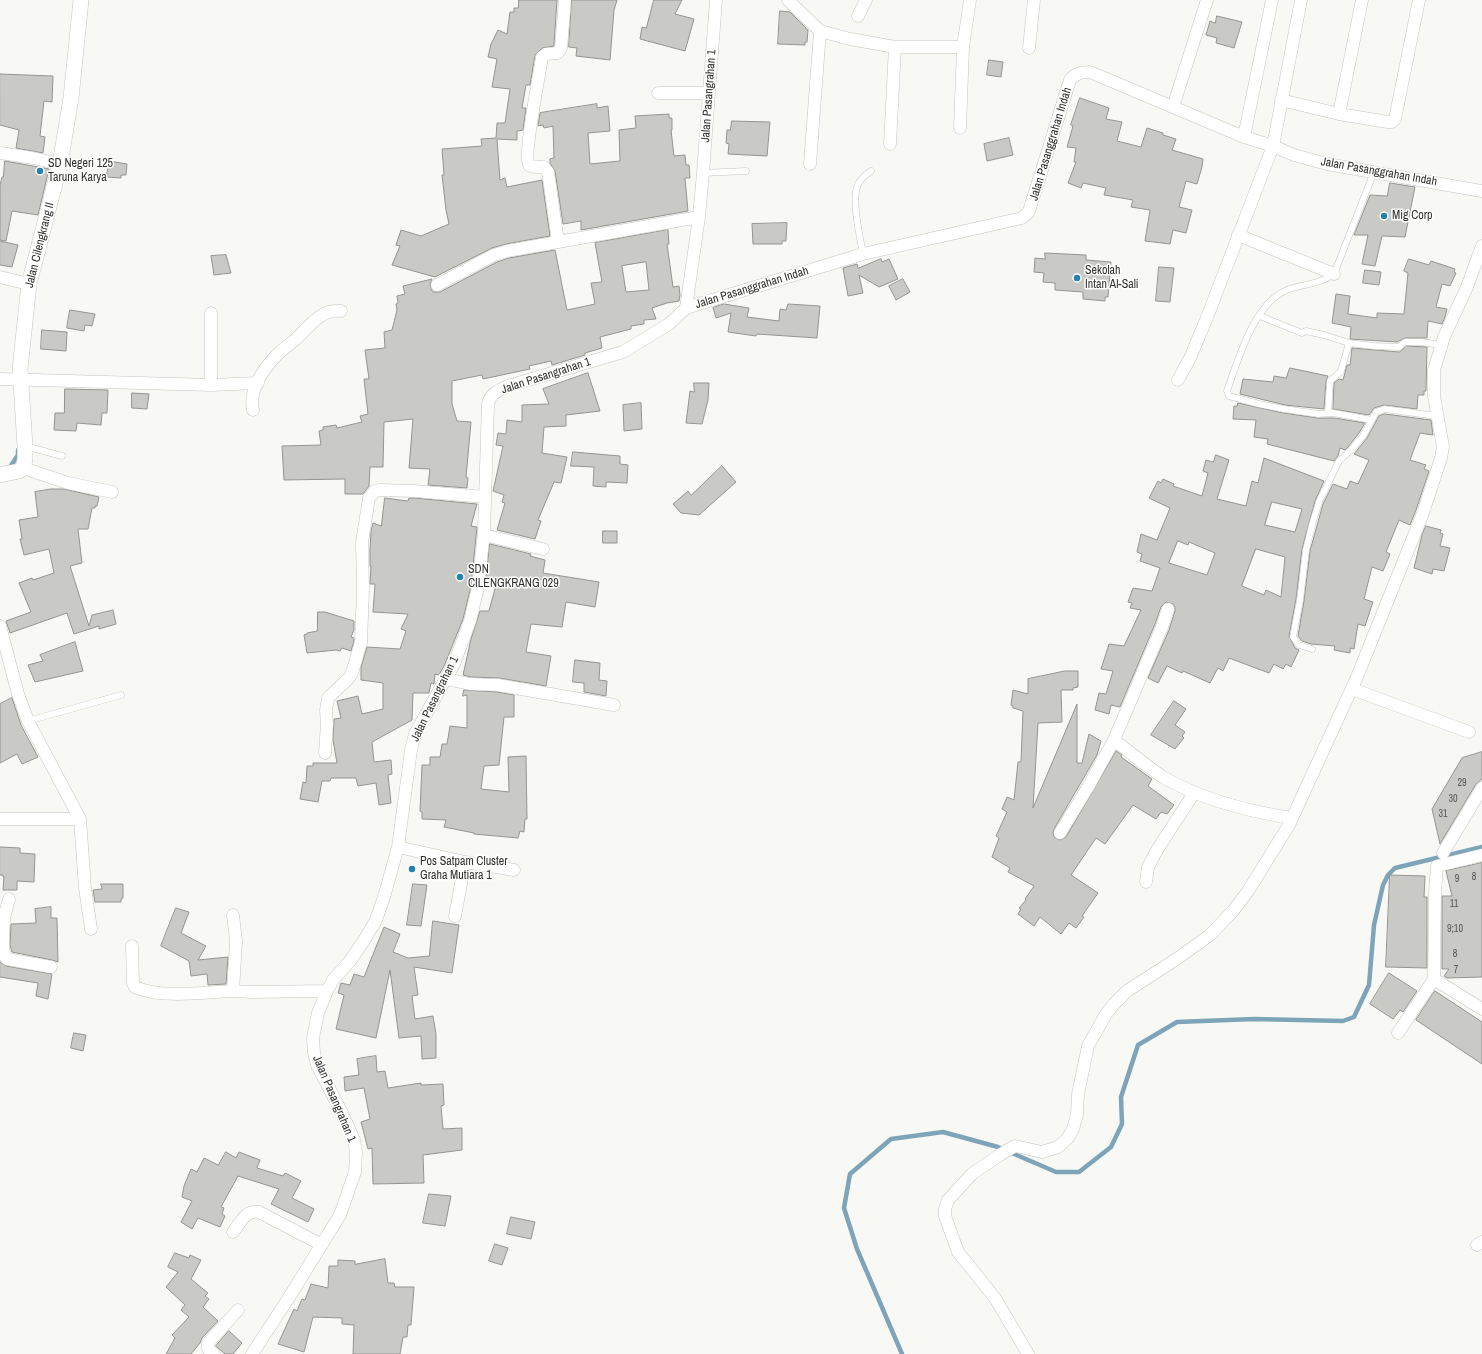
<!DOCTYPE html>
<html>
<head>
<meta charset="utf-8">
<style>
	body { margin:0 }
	canvas { display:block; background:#f8f9f5 }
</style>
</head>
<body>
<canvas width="1482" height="1354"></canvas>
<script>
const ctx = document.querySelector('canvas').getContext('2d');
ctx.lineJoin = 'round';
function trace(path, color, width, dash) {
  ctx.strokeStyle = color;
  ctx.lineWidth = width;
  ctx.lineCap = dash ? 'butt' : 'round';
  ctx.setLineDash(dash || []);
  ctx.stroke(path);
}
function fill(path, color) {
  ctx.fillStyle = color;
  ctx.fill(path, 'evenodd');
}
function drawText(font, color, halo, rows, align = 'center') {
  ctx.font = font + ' "Archivo Narrow",sans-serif';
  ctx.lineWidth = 3;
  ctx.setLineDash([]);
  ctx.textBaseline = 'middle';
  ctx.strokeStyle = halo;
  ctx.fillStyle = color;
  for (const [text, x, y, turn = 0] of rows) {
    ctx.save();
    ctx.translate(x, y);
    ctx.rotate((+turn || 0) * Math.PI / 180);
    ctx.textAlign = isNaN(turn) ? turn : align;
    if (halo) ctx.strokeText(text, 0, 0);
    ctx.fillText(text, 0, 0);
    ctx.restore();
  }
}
const stream = new Path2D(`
	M7 468 10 467 18 455V450
	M902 1354 857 1249 844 1208 850 1174 891 1139 943 1132 998 1147 1056 1172H1079L1111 1147 1122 1124 1121 1097 1138 1045 1177 1022 1254 1019 1343 1021 1354 1017 1369 985 1374 925 1383 885 1388 875 1395 868 1482 847`);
const building = new Path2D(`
	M519 0H557L554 44V46L542 48 535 55 530 85H526L522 108H526L523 130 517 131V140L497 139 500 180 505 178 507 187 542 180 550 236 506 244 492 248 435 277 392 265 400 246 396 245 401 230 421 236 449 224 446 210 442 175H444L442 149 482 146 481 139 496 138 497 123H505L510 89 492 87 497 59 488 57 491 44 498 30 507 34 510 12H514V8H518Z
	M572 0H617L614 10 610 60 576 56 577 48 569 47Z
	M654 0H682L675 14 694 19 685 51 640 39 642 27 646 28Z
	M780 11 790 12 806 28V29L808 30 807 42H805V45L778 44Z
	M1217 16 1242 22 1234 48 1216 43 1217 38 1206 35 1210 21 1215 23Z
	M989 60 1003 62 1001 77 987 75Z
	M0 74 53 76 52 102 44 101 40 136 45 137 43 153 16 148 19 130 0 125Z
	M1080 98 1109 108 1106 119 1122 122 1117 141 1141 147 1147 128 1163 133V135L1176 139 1172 150 1203 159 1202 167 1197 184 1186 181 1179 207 1192 210 1186 233 1173 230 1170 244 1145 241 1150 210 1131 207 1133 200 1104 195 1106 188 1083 183 1081 188 1068 183 1076 162H1074L1076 148 1067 147 1073 126 1071 125Z
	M597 104V108L608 106 610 131 588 133 590 164 620 161 619 130 636 128 635 116 669 114V118H672V130H671L674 156 685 155 686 165H689L690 178H685L688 211 581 230V221L563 224 555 171 550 163V159L554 158 553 126 544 128 543 125 538 126 540 113Z
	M732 121 770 122 767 156 728 154 729 144 726 143 727 130H730Z
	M1009 138 1013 155 987 161 984 144Z
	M5 161 49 169 38 215 12 211 6 241 0 240V185L2 177H3Z
	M109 161 127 164 126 175H121V178L107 177Z
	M1390 183 1415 187 1405 237 1382 236 1375 266 1362 264 1368 235H1354L1370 195 1387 196Z
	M787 223 786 241H782V244H753L752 224Z
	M668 230 669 244H667L673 287 679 286 680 295 679 301 667 303 652 308 656 319 644 320V324L631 326V329L600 337 602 348 585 353V355L552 365 551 361 529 366 530 369 483 379 482 375 452 381V404L457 421 471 422 466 477 468 478 467 488 428 485 430 469 409 468 413 419 384 422 383 467H370L369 486 363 494H345V479L284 480 282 446 321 445 319 431 323 430V427L336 425 337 428 362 422 360 416 368 414 364 379H369L365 350 385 348 384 332 392 330 397 310 396 304 398 303 397 296 405 294 403 286 432 279 430 284 431 289 433 292H440L497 262 509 258 555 250 567 310 595 304 591 283 602 282 595 243ZM646 262 649 290 626 292 622 266Z
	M0 241 18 245 12 267 0 265Z
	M1045 253 1086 255V260L1111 262 1108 297H1105V301L1083 299V292L1055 290V283L1043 282 1044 273 1034 272 1035 258 1045 259Z
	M226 255 231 273 214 275 211 256Z
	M881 259 882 262 889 259 898 279 879 287 859 275 863 293 848 296 843 268 857 264 858 268Z
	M1409 259 1429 265 1431 261 1455 269 1454 272 1456 273 1450 286 1442 284 1436 307 1447 309 1445 317 1442 324 1428 321 1427 338H1405L1397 342 1350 339 1351 327 1332 323 1336 294 1350 296 1348 314 1377 318V313L1404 314 1408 273 1404 271Z
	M1159 267 1174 268 1170 302 1156 301Z
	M1365 270 1381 272 1379 285 1363 283Z
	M903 279 910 292 896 300 889 286Z
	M724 304 749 308 747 317 779 321 780 309 786 310 788 304 820 306 817 338 757 334 756 336 728 332 731 313 716 318 713 308Z
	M70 310 95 314 92 326 85 325 84 331 67 328Z
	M42 330 67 332 66 351 41 349Z
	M1407 346 1427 347 1426 391H1424V395H1418L1417 409 1384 405 1374 408 1369 415 1333 409 1334 383 1339 379 1343 380 1347 365H1350L1352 348 1399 352Z
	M1290 368 1328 376 1326 381 1324 409 1285 405 1240 394 1243 379 1273 382 1274 376 1286 378Z
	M588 373 600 411 566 415V426L544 427 542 453 567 457 561 483 554 482 538 520 541 521 535 539 497 530 505 503 502 502 504 495 493 491 503 446 496 445 498 433 506 434 507 420 522 422V405L549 404 543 389Z
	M694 383H709L708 400 702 424 686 423 690 391 694 392Z
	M65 389 108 390 107 413H102L101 425 77 423 76 431 54 430 55 413H64Z
	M132 393 149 394 147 409 132 408Z
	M641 403 642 429 624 431 623 405Z
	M1238 403 1283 413 1318 418H1334L1365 423 1359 433 1348 447 1345 450 1340 448 1338 456 1334 461 1267 444 1268 439 1254 437 1256 420 1233 419 1234 406H1237Z
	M1385 414 1431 420 1433 435 1420 433 1410 460 1426 465 1424 469 1429 471 1416 510 1410 525 1399 520 1386 552 1390 554 1383 571 1372 567 1364 599 1373 602 1365 626 1358 624 1354 649 1350 648V653L1334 650 1335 646 1311 644 1302 641 1298 636 1304 601 1310 551 1323 504 1333 484 1347 489 1350 481 1358 484 1369 460 1354 454 1367 438 1379 416Z
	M573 452 620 456V464L628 465 627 483 606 482V487L593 486 594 467 571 466Z
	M1216 455 1229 460 1217 499 1246 506 1252 481 1258 483 1264 458 1324 481 1315 501 1302 549 1296 599 1289 636 1295 648 1299 650 1291 667 1286 664 1283 669 1274 664 1269 673 1229 658 1223 671 1218 668 1210 683 1183 671 1182 673 1167 666 1158 683 1148 678 1169 630 1175 611V607L1173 604 1166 602 1161 607 1155 624 1120 707 1111 705 1109 714 1095 710 1099 693 1106 694 1113 671 1101 669 1109 644 1124 646 1141 610 1130 608 1132 603 1128 602 1133 588 1152 591 1160 568 1140 561 1142 554 1137 552 1141 534 1157 540 1170 508 1149 498 1158 481 1161 483 1163 479 1174 484 1173 486 1202 496 1208 473 1203 471 1206 460 1213 462ZM1272 502 1302 509 1295 532 1265 525ZM1178 541 1188 545 1189 542 1215 553 1207 575 1169 563ZM1256 549 1285 557 1281 597 1266 590 1264 595 1242 586Z
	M722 466 736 482 699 515 681 513 673 504 688 491 691 495Z
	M51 489H64L99 497 97 506H95V508H92L88 529H78L82 563 70 566 89 626 92 615 113 610 116 624 99 629V626L74 634 67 613 10 633 6 621 31 612 19 583 32 578 33 580 54 573 49 549 24 555 20 539H22L19 520 38 517 35 492Z
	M385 498 408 501 409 498H414L477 504 471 526 477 527 471 586 463 619 445 664 439 675 435 674 434 684 431 683 429 693H413L412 720 372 742 374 762 391 760 392 774 388 775 391 803 379 805 376 783 358 786 356 778H331L330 781H322L318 802 300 799 303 782 306 783 307 766H313V763H337L333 740 334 719 341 718 337 701 358 696 362 714 383 709V683L361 680V667L367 647 400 649 406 631 401 629 408 614 373 612 375 584H370V582L371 566H370V550L371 531 373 523 381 526Z
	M1426 526 1441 530 1440 533 1443 534 1440 546 1450 548 1444 571 1433 569 1432 574 1414 568 1422 535Z
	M603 531H617V543H603Z
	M490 544 531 554 530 556 545 560 543 573 599 582 595 607 566 602 562 627 531 624 526 652 551 656 546 686 499 678 471 677 463 675 471 639 480 611H489L496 585 486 582Z
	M318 612H325L354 621V630L351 637 354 638V641L351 651 342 648 340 651 336 650 307 653 304 635 307 634V633L317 631Z
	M75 642 83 671 35 682 28 665 43 661 40 655Z
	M575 660 600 663 599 680 607 681 606 696 584 692V683L573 682Z
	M1065 671H1078V687L1073 688V690H1061L1062 722 1038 723 1033 808 1077 704V763H1082L1089 734 1101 741 1097 755 1054 829 1053 833 1054 837 1060 840 1066 837 1116 751 1122 755 1121 757 1152 779 1148 786 1174 805 1167 814 1161 812 1156 819 1133 805 1105 844 1096 838 1071 875 1098 893 1082 916 1084 917 1076 928 1069 923 1061 934 1040 917 1034 926 1018 914 1021 909 1019 908 1026 900 1025 899 1034 886 1008 872 1010 868 992 857 999 838 996 836 1007 812 1002 809 1007 797 1014 800 1018 762H1021L1023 711 1013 708V706L1011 705 1013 690 1028 694V679Z
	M464 690 497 692 514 695V717H504L499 765 484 766 481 789 509 792 508 757 526 756 527 819H525L524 832 520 831 518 838 474 834V833L444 827 446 820 422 819V812L420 811 422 765H430V757H440L442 744H447L450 726 467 728V695L463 696Z
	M12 698 21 725 38 757 22 764 17 754 0 763V704Z
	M1174 701 1186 709 1175 725 1185 732 1182 736 1184 738 1175 749 1151 735Z
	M1482 752V779L1476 784 1440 844 1432 809 1462 758Z
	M0 847 20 848V853L35 854 34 882 17 881V890H3L4 877H3V875H0Z
	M1482 863V977L1447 978 1444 976 1449 969H1442V896H1452L1446 871Z
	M1390 875 1425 876 1424 897H1427V968L1386 967Z
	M101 884H123V898L121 899V902H95L93 890 102 889Z
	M413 884 427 885 421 926 407 925Z
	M51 907V918H57L58 962 52 960 12 952 10 945 11 924 36 923 35 909Z
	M176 908 189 912 181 933 206 946 198 960 228 957 226 984 208 985 207 974 191 976 189 961 161 946Z
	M433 921 459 925 452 973 414 967 418 995 412 996 415 1019 433 1016 436 1034V1058L422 1059 421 1036 399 1038 390 970 376 1038 336 1029 344 995 338 993 341 983 350 985 354 974 364 977 384 927 400 934 393 952 408 958 429 956Z
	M0 962 6 966 52 974 48 999 36 996 38 983 0 977Z
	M1389 973 1417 991 1403 1012 1400 1010 1393 1019 1370 1004Z
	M1435 991 1482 1022V1064L1416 1020Z
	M74 1033 86 1035 83 1051 71 1048Z
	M376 1056 377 1072 385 1071 388 1088 421 1083V1085L443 1084 444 1105 441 1106 443 1129 462 1128V1150L423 1155 424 1183 373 1184 372 1148 368 1149 361 1122 370 1119 364 1088 345 1091 344 1077 359 1075 357 1059Z
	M226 1152 236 1158 239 1152 260 1160 257 1168 283 1176 285 1173 301 1181 292 1198 314 1209 308 1222 271 1204 279 1189 238 1176 221 1207 224 1208 222 1214 225 1216 220 1227 198 1218 192 1229 181 1222 192 1201 182 1197 184 1186 191 1169 197 1172 204 1158 218 1165Z
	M429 1194 451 1196 445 1226 423 1223Z
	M511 1217 535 1222 531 1239 507 1234Z
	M495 1244 508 1248 502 1265 489 1261Z
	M175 1253 189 1258 190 1255 201 1260 191 1279 208 1293 205 1296 209 1299 203 1307 218 1321 202 1338 200 1343 191 1354H166L175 1338 172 1335 189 1317 181 1310 185 1305 166 1287 178 1272 168 1267Z
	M385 1259 388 1283H394L395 1287H414L411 1325H408L407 1337H403L400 1354H353L354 1325 342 1324V1318L313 1317 304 1352 278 1344 294 1309 297 1311 302 1299 305 1300 311 1284 328 1288 329 1266H338V1260L355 1261V1264Z
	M229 1331 242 1343 233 1354H225L216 1346Z`);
const service = new Path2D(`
	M703 173 746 171
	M863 254C860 237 852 203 857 187 859 180 865 175 871 171
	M1260 316 1302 333 1306 331 1324 335 1349 343 1374 346 1399 347 1405 342H1421L1441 345
	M1328 413 1330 381 1341 371 1349 343
	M1371 420 1334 413 1318 414 1284 409 1259 404 1229 396 1227 391C1238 360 1254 303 1287 290 1305 283 1316 286 1334 274L1374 172
	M25 446 62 456
	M1312 649 1299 645 1293 637 1300 600 1306 550 1312 525 1319 502 1339 461 1351 450 1363 436 1376 412 1385 409 1436 416
	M28 721 121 695`);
const minor = new Path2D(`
	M788 0 820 31 850 39 895 47H963
	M858 16 866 0
	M1029 48 1034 0
	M658 93H709
	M1281 100 1339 114 1388 122H1392L1395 119 1419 0
	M1173 107 1207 0
	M1339 114 1362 0
	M960 128 963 47 970 0
	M1244 137 1272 0
	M890 144 895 47
	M0 153 33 158 60 164
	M810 164 820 31
	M1238 235 1334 274
	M558 242 548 172 544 167C539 166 533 169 529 165 523 156 540 72 542 57L546 54 558 53 561 48 565 0
	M0 277 29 284
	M437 285 494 255 507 251 699 217
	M686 308 863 254 1022 218 1028 213 1030 208 1070 80C1076 73 1081 72 1090 72L1244 137 1273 146 1294 155 1327 164 1482 191
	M211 313V385
	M0 379 211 385 258 383
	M1178 380 1190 358 1206 320 1273 146 1301 0
	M253 410C249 391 262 371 275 357 281 350 289 345 296 339 309 327 321 308 341 311
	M23 468 68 483 112 492
	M484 535 543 549
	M0 626 18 694 28 721 80 819 85 888 91 929
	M446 679 470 684 498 685 614 705
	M1352 689 1469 732
	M1114 740 1162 627 1168 609
	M325 753 327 724 326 710 328 698 349 678 352 673 361 642 363 589 362 542 369 498 375 491 380 490 414 491 485 497
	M0 819H80
	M1060 833 1088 787 1114 740C1130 752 1146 766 1163 777 1202 800 1247 811 1291 818
	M398 847 465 862 514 870
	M1443 853 1482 788
	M1146 882 1148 867 1157 850 1194 793
	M233 915 236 941 233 991 251 992 327 991
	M455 916 465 862
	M0 917 4 918 9 899
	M4 918C4 928 0 951 7 959L51 967
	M132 946 133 983 135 987C161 999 205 992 233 991
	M1434 979 1435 892 1437 866 1482 855
	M1434 979 1482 1009
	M1398 1033 1434 979
	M233 1232C241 1222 245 1210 259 1212L322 1245
	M1477 1245 1482 1242
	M214 1354 208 1349V1343L238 1310
	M252 1354 288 1299 340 1215 355 1172 356 1152 354 1140 341 1111 317 1065 314 1053 313 1038 318 1013 327 991 333 980 350 961 365 939 376 920 384 897 398 847 411 750 415 734 454 664 470 621 478 587 484 532 488 404C490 393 498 391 508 386L623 352 669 324 686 308 699 217 703 173 716 0
	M1028 1354 995 1298 958 1252 945 1216V1209L948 1200 972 1174 1001 1154 1015 1146 1042 1152 1058 1147 1068 1138 1073 1129 1077 1115 1078 1094 1088 1046 1106 1014 1114 1004 1127 991 1178 958 1210 935 1233 911 1248 891 1289 825 1357 677 1423 513 1441 458 1443 447 1434 396V370L1444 337 1467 287 1482 246`);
const tertiary = new Path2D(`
	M0 475 19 471 23 468 25 459V446L20 369 29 284 60 164 71 98 81 0`);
const markers = [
	[40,171,4,"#2582af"],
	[1384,216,4,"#2582af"],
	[1077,278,4,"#2582af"],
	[460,577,4,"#2582af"],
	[412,869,4,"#2582af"]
];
const numberNames = [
	["29",1462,783],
	["30",1453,799],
	["31",1443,814],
	["8",1474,877],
	["9",1457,879],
	["11",1454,904],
	["9;10",1455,929],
	["8",1455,954],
	["7",1456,970]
];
const streetNames = [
	["Jalan Pasangrahan 1",709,96,-86],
	["Jalan Pasanggrahan Indah",1051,144,-73],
	["Jalan Pasanggrahan Indah",1379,172,10],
	["Jalan Cilengkrang II",40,245,-76],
	["Jalan Pasanggrahan Indah",752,288,-17],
	["Jalan Pasangrahan 1",546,376,-18],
	["Jalan Pasangrahan 1",435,699,-64],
	["Jalan Pasangrahan 1",334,1099,67]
];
const poiNames = [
	["SD Negeri 125",48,164],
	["Taruna Karya",48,178],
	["Mig Corp",1392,216],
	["Sekolah",1085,271],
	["Intan Al-Sali",1085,285],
	["SDN",468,570],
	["CILENGKRANG 029",468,584],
	["Pos Satpam Cluster",420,862],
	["Graha Mutiara 1",420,876]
];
trace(stream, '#7ea4ba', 4.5);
fill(building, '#c9c9c6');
trace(building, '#949491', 1);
trace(service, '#c4c4c1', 7);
trace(minor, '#c4c4c1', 13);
trace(tertiary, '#c4c4c1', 16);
trace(service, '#fff', 6);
trace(minor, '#fff', 12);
trace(tertiary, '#fff', 15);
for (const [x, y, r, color] of markers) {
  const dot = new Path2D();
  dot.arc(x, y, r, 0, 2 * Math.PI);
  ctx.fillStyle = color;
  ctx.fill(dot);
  trace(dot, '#fffffe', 1.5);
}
drawText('10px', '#575756', null, numberNames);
drawText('12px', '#313130', '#fffffe', streetNames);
drawText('12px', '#313130', '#fffffe', poiNames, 'left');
</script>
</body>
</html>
